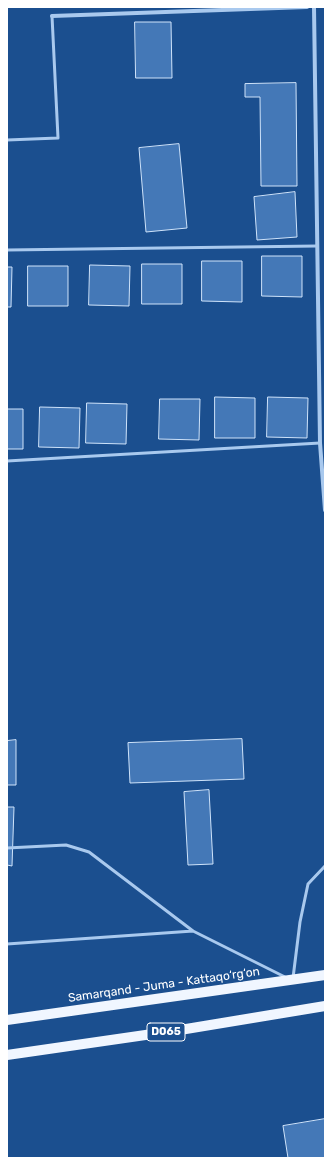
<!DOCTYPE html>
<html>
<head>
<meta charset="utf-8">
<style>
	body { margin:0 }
	#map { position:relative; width:332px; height:1165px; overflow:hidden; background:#1b4f8f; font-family:Rubik,sans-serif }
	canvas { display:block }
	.frame { position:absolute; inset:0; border:8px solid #fff; pointer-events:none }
</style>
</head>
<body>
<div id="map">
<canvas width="332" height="1165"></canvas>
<div class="frame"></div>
</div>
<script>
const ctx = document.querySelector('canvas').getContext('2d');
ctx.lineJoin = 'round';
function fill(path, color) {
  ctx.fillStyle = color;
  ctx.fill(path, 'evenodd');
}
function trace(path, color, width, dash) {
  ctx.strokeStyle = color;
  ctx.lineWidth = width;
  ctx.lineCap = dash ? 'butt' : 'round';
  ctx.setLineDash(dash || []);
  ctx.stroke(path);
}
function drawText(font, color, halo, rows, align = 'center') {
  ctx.font = font + ' Rubik,sans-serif';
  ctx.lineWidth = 3;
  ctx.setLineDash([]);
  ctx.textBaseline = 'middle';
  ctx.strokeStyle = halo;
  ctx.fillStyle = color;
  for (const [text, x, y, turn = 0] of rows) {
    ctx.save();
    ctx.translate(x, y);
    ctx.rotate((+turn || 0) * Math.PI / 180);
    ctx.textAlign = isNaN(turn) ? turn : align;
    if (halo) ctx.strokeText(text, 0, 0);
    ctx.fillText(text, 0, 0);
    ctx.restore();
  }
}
const building = new Path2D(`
	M135 22H171L172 78H136Z
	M296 83 297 186H261L260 97H245V84Z
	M179 144 187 228 146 232 139 148Z
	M295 192 297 237 257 240 254 197Z
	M262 256H302V297L262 296Z
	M202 261H242V302L202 301Z
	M142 264H182V304H142Z
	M90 265 130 266 129 306 89 305Z
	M28 266H68V306H28Z
	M7 267H12L11 307H7Z
	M215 397 255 398V438H215Z
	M268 397 308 398 307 438 267 437Z
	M160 399H200L199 440 159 439Z
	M87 403 127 404 126 444 86 443Z
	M40 407 80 408 79 448 39 447Z
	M7 409H23V449H7Z
	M242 739 244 779 130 783 128 743Z
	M16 740V785H7V741Z
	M209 790 213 864 188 865 184 792Z
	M7 807H14L12 866 7 865Z
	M325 1119V1158H288L283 1126Z`);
const lane = new Path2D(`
	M7 140 58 138 52 16
	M7 250 317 246
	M7 461 320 443
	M7 848 66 845 89 852 193 931 287 978
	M7 944 193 931
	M293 978 300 922 308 884 325 866`);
const street = new Path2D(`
	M314 7 320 443 325 510
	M52 16 307 7`);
const primary = new Path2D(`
	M7 1020 325 975
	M7 1055 180 1030 325 1006`);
const shields = [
	[166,1032,38]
];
const shieldNames = [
	["D065",166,1032]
];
const streetNames = [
	["Samarqand - Juma - Kattaqo‘rg‘on",164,985,-8]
];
fill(building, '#4478b7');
trace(building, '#cfe3fa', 1);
trace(lane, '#a9c9ee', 3);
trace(street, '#a9c9ee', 4);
trace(primary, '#f0f6ff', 10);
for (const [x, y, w] of shields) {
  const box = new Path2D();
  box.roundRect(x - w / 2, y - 9, w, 18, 3);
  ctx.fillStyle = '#1b4f8f';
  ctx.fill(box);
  trace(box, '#fff', 1);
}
drawText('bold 11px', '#fff', null, shieldNames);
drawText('12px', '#fff', '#1b4f8f', streetNames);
</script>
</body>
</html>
